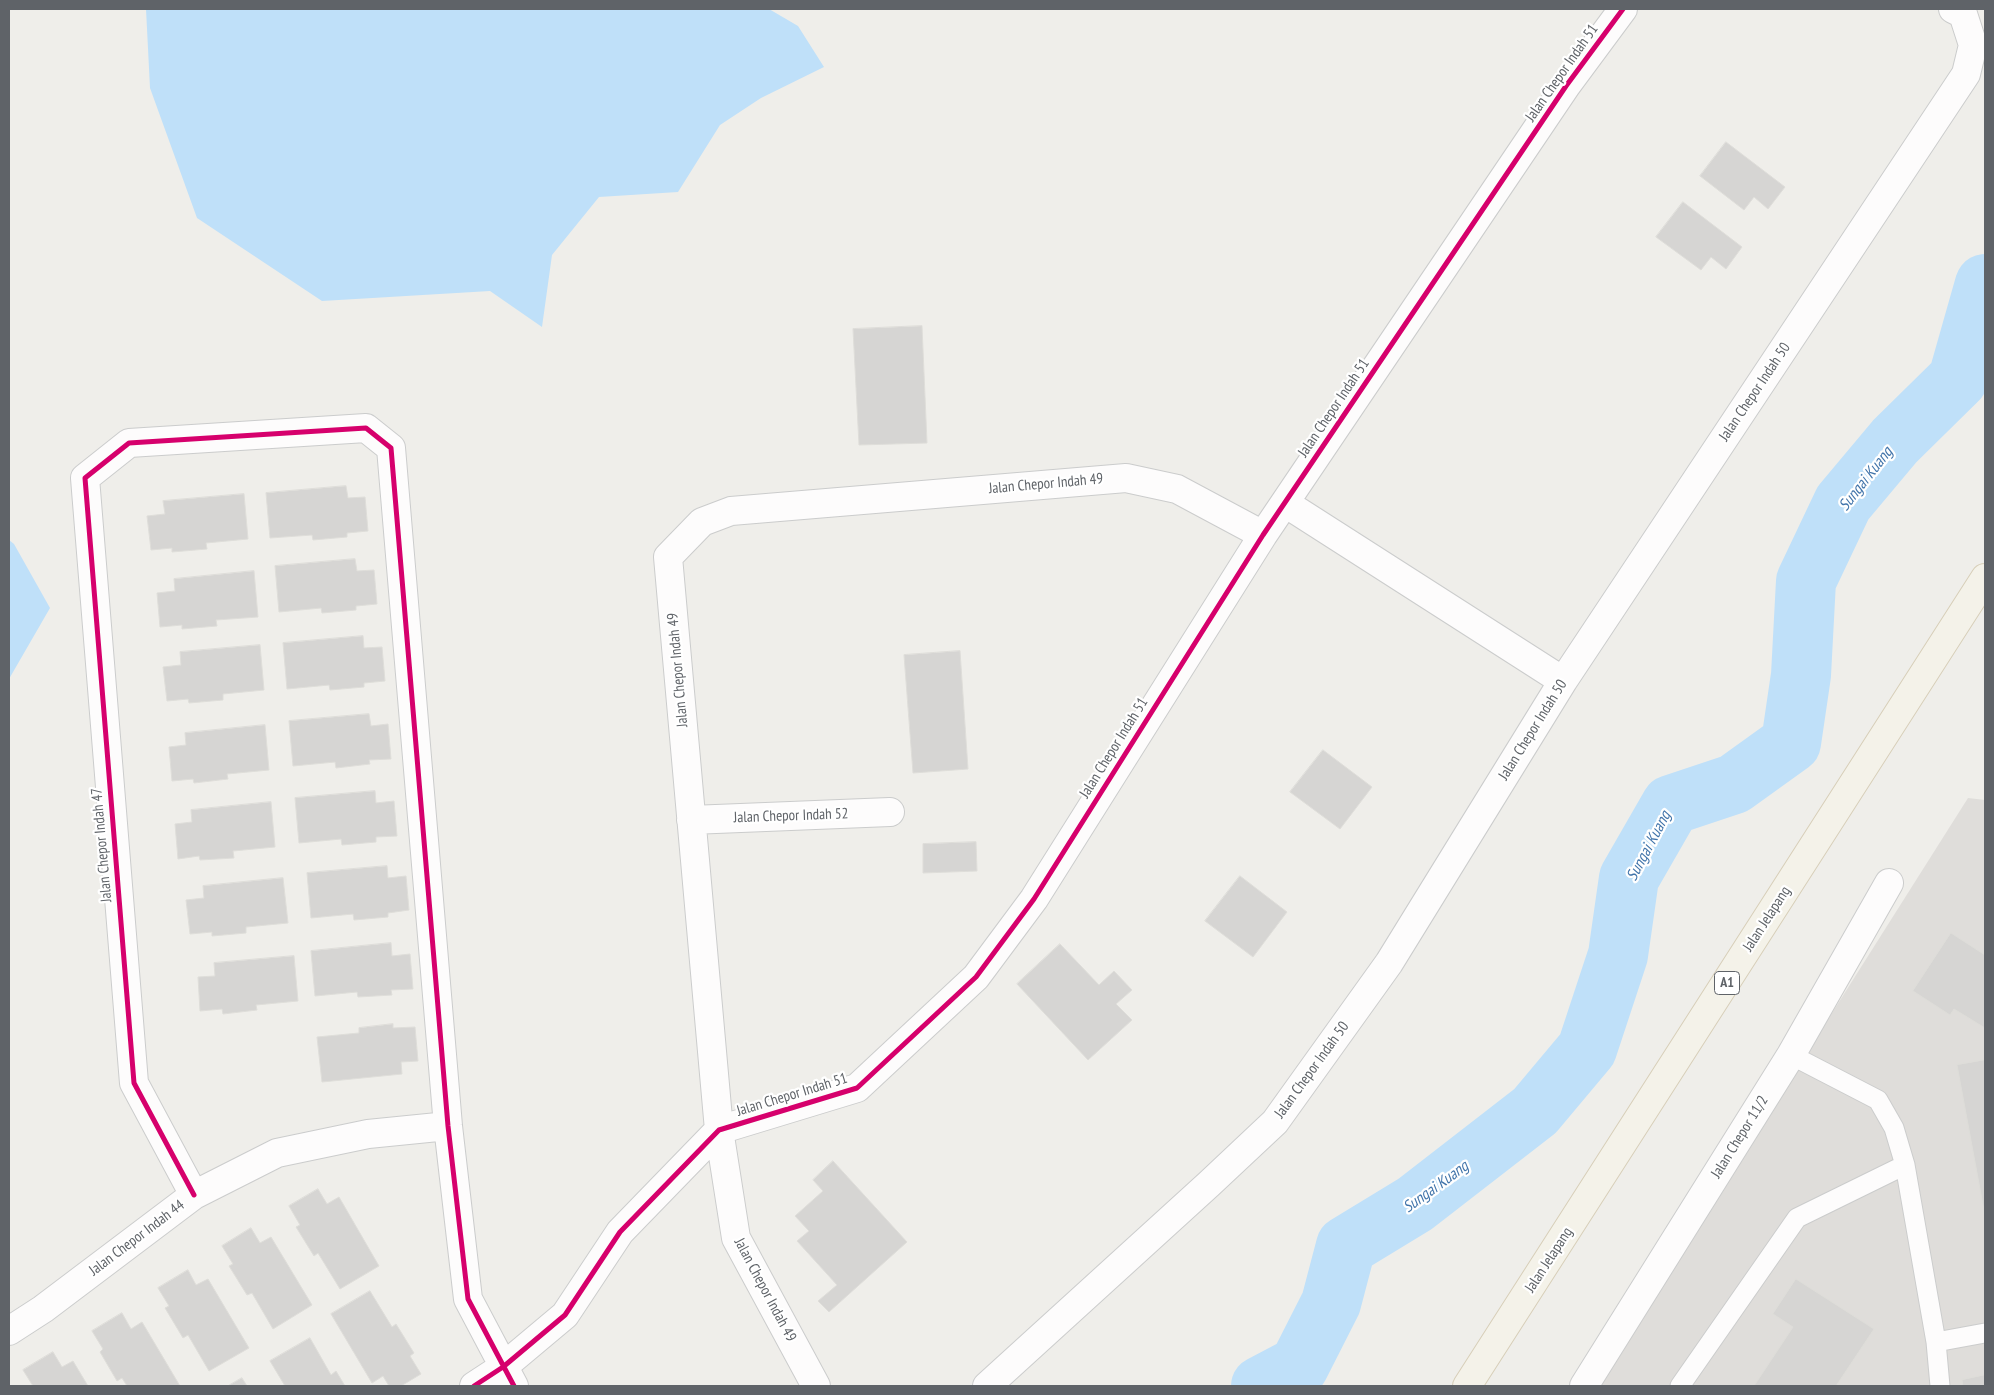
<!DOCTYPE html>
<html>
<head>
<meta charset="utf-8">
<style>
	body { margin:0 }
	#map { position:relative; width:1994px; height:1395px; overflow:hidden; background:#efeeea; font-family:"PT Sans Narrow",sans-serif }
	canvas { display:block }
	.frame { position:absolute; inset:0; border:10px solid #5f6368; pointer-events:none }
</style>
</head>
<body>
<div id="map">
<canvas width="1994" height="1395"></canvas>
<div class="frame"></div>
</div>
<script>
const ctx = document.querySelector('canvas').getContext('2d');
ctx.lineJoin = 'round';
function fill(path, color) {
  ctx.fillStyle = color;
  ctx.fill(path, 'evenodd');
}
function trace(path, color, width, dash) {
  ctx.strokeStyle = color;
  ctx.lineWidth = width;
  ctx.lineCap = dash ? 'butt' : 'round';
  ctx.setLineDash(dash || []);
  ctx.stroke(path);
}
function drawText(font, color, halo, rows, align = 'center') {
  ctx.font = font + ' "PT Sans Narrow",sans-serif';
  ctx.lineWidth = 4.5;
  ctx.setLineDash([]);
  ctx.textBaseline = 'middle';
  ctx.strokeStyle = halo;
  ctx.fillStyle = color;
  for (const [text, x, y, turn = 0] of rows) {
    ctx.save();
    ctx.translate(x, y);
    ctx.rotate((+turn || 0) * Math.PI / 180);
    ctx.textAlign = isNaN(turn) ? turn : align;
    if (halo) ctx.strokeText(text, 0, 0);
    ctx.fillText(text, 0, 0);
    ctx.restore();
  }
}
const industrial = new Path2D(`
	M1968 798 1985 800V1386H1596Z`);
const water = new Path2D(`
	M146 9H769L798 26 824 67 761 98 720 125 678 192 599 197 552 255 542 327 490 291 322 301 197 218 150 88Z
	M9 540 14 544 50 608 9 679Z`);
const river = new Path2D(`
	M1261 1386 1299 1366 1331 1303 1346 1246 1415 1204 1535 1111 1587 1049 1618 955 1629 878 1671 805 1734 784 1791 743 1801 675 1806 581 1843 503 1895 441 1958 379 1985 284`);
const building = new Path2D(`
	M1726 142 1785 187 1768 209 1754 197 1744 210 1700 176Z
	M1683 202 1742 247 1726 269 1711 257 1701 270 1656 237Z
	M922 326 927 443 859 445 853 329Z
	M346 486 348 498 365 497 368 531 347 533V537L313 540 312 535 270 538 266 493Z
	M244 494 248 539 206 543 207 549 172 552V548L151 550 147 516 165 514 163 501Z
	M355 559 357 571 374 570 377 604 356 606V610L322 613 321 608 279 612 275 566Z
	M254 571 258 617 216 620 217 626 182 629V625L160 627 157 593 175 591 174 579Z
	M363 636 364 648 382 647 385 681 364 683V687L330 690 329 685 287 689 283 643Z
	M260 645 264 690 223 694V700L189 703 188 699 167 701 163 667 181 665 180 652Z
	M960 651 968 769 913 773 904 655Z
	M369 714 371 726 388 724 391 759 369 760 370 764 336 768 335 762 293 766 289 721Z
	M265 725 269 770 227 774 228 779 194 783 193 779 172 781 169 747 186 745 185 733Z
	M1323 750 1372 787 1340 829 1290 792Z
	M375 791 376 803 394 801 397 836 376 837V842L342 845 341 839 299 843 295 798Z
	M271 802 275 847 233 851 234 858 200 860 199 856 178 859 175 824 192 822 191 810Z
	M976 842 977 871 923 873V844Z
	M387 866 388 878 406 876 409 910 388 913V917L354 920 353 914 311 918 307 873Z
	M1240 876 1287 912 1253 957 1205 921Z
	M283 878 288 923 246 927V933L212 936V932L190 934 186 900 204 898 203 886Z
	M1951 933 1985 955V1028L1954 1009 1950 1015 1913 991Z
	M391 943 392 956 410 954 413 989 391 990 392 995 358 997 357 992 315 996 311 951Z
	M1060 944 1099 985 1114 971 1132 990 1116 1004 1132 1020 1088 1060 1017 984Z
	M294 956 298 1001 256 1005 257 1010 223 1014 222 1009 200 1011 198 977 215 976 214 963Z
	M393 1024V1028L415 1027 418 1061 401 1062 402 1074 322 1082 317 1037 359 1033V1028Z
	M1985 1060V1216L1957 1065Z
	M833 1161 907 1242 829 1312 818 1301 837 1285 797 1241 809 1231 795 1216 823 1191 813 1180Z
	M318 1189 327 1204 339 1197 379 1266 340 1289 318 1253 314 1256 296 1227 300 1225 289 1206Z
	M251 1228 260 1243 271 1237 312 1305 273 1329 252 1293 247 1295 229 1266 233 1264 222 1246Z
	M188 1270 196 1285 208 1279 249 1348 209 1371 188 1335 183 1338 165 1308 169 1306 158 1288Z
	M1796 1279 1874 1329 1836 1386H1754L1793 1327 1773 1314Z
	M370 1291 392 1327 396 1324 414 1353 410 1356 421 1374 401 1386H389L383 1376 372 1383 331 1314Z
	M122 1313 131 1329 142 1322 180 1386H127L122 1378 117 1381 100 1352 103 1349 92 1331Z
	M310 1338 331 1375 336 1371 345 1386H285L270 1361Z
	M53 1352 62 1367 73 1361 88 1386H33L23 1370Z
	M1985 1375V1386H1963L1962 1380Z
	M242 1378 247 1386H228Z`);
const lane = new Path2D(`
	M1791 1055 1878 1100 1894 1128 1905 1165 1936 1342 1985 1333
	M1936 1342 1940 1386
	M1680 1386 1797 1218 1905 1165`);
const street = new Path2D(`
	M1285 503 1563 681
	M691 820 890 812
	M194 1195 134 1083 85 478 129 443 366 428 391 448 448 1126 468 1299 514 1386
	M9 1331 43 1309 194 1195 277 1153 368 1134 448 1126
	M474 1386 503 1367 565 1315 620 1232 719 1130 857 1088 976 977 1034 899 1263 535 1566 86 1623 9
	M816 1386 736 1238 719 1130 668 557 702 522 731 511 1126 478 1177 489 1263 535
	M987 1386 1209 1184 1275 1122 1389 963 1563 681 1966 74 1973 45 1963 14 1953 9
	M1584 1386 1791 1055 1889 883`);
const primary = new Path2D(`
	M1467 1386 1985 578`);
const cycleway = new Path2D(`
	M194 1195 134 1083 85 478 129 443 366 428 391 448 448 1126 468 1299 514 1386
	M474 1386 503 1367 565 1315 620 1232 719 1130 857 1088 976 977 1034 899 1263 535 1566 86 1623 9`);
const shields = [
	[1727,983,25]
];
const shieldNames = [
	["A1",1727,983]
];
const streetNames = [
	["Jalan Chepor Indah 51",1562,73,-55],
	["Jalan Chepor Indah 50",1755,392,-56],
	["Jalan Chepor Indah 51",1334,408,-56],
	["Jalan Chepor Indah 49",1046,484,-5],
	["Jalan Chepor Indah 49",678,670,-95],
	["Jalan Chepor Indah 50",1533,730,-58],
	["Jalan Chepor Indah 51",1114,748,-58],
	["Jalan Chepor Indah 52",791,816,-2],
	["Jalan Chepor Indah 47",102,845,-95],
	["Jalan Jelapang",1767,919,-57],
	["Jalan Chepor Indah 50",1312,1070,-54],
	["Jalan Chepor Indah 51",792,1095,-17],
	["Jalan Chepor 11/2",1740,1137,-58],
	["Jalan Chepor Indah 44",137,1238,-37],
	["Jalan Jelapang",1549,1260,-57],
	["Jalan Chepor Indah 49",765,1290,62]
];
const waterNames = [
	["Sungai Kuang",1866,479,-52],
	["Sungai Kuang",1649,846,-62],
	["Sungai Kuang",1436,1187,-36]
];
fill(industrial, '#dfddda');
fill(water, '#bfe0f9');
trace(river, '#bfe0f9', 60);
fill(building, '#d6d5d3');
trace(building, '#deddd9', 1);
trace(lane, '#cbcccc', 21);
trace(street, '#cbcccc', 30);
trace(primary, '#d7ceb8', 30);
trace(lane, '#fdfcfc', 19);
trace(street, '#fdfcfc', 28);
trace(primary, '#f4f2e9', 28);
trace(cycleway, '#d6006c', 5);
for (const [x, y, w] of shields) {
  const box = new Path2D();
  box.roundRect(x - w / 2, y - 11.5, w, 23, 4);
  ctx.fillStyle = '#fff';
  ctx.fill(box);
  trace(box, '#5f6368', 1);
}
drawText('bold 14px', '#5f6368', null, shieldNames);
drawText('15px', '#5f6368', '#fff', streetNames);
drawText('italic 16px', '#4174aa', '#fff', waterNames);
</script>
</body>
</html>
